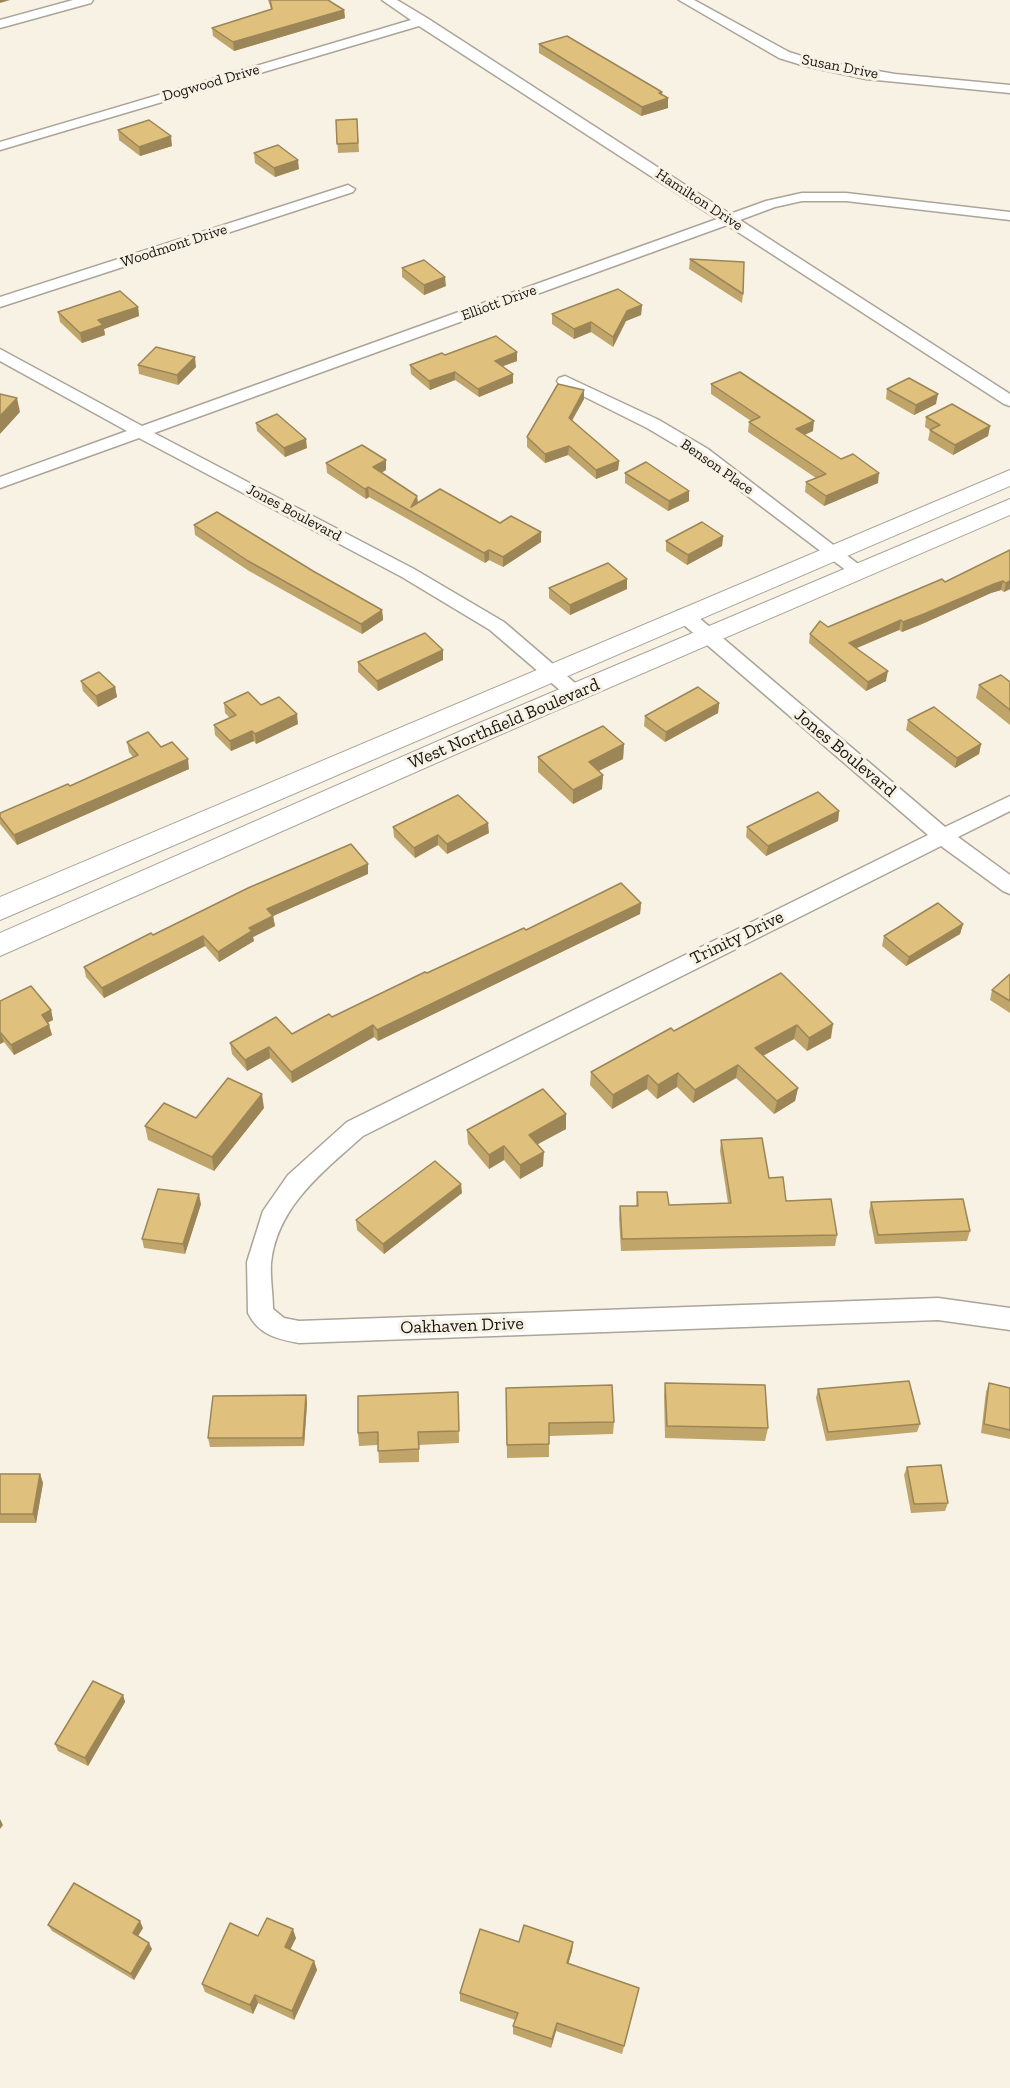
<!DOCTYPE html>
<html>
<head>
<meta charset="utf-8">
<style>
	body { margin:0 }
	canvas { display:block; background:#f8f2e5 }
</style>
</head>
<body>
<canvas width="1010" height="2088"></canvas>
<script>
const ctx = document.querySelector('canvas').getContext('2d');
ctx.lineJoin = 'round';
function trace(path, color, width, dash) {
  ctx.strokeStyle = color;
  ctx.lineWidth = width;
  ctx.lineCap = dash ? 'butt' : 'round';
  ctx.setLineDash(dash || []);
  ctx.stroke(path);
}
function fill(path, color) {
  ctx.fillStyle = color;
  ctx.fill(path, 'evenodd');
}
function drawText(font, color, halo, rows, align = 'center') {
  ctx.font = font + ' "Zilla Slab",serif';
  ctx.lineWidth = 6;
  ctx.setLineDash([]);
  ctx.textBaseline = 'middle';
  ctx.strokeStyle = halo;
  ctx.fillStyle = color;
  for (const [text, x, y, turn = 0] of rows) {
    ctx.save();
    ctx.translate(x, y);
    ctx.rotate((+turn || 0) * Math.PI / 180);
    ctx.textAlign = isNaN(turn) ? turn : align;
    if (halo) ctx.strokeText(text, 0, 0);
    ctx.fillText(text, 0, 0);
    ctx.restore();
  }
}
const minor = new Path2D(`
	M73 0H93L91 3 0 28V20Z
	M382 0H397L427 18 730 214 766 201 802 193H846L1010 212V220L846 201H802L775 207 740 220 1010 394V406L1004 404 727 225 154 433 414 569 504 622 582 689 585 693 582 697 575 699 568 697 490 630 402 577 139 438 0 488V477L127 431 0 361V349L142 426 717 219 419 26 0 150V142L411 20Z
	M679 0H694L789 52 814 60 895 74 1010 85V93L866 79 805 66 779 58Z
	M348 185 355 189 353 192 0 307V297Z
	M565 376 659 420 708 449 866 570 863 574H851L696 457 647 428 559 384 557 381 559 378Z
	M684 609 691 611 945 827 1010 796V811L958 837 1010 875V894L1003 891 941 846 363 1136C324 1171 277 1206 271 1263 270 1277 273 1294 273 1309L284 1318 299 1321 938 1298 1010 1308V1330L938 1320 299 1343C277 1339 259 1335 248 1313L247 1262 263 1211 288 1175 347 1122 928 835 677 619 675 615 677 611Z`);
const secondary = new Path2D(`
	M1010 470V486L0 920V897Z
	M1010 499V515L497 736 0 956V933L477 724Z`);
const wall = new Path2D(`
	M268 0H328L344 10 345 18 234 51 213 36 212 28 271 9Z
	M539 44 662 92V95L668 108 641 116 539 53Z
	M357 119 359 152 338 153 336 120Z
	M118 130 172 146 140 156 119 140Z
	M254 153 299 169 275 177 255 163Z
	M690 259 743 294 742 303 689 269Z
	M402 268 446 286 424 295 402 277Z
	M642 305 641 315 626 321 613 347 591 332 574 339 552 324V314Z
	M138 307 139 316 104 329 105 335 82 343 60 322 58 312Z
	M517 352V361L503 366 513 383 479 397 455 380 430 390 411 374 410 365 445 355Z
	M138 365 196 367 178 385 139 374Z
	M711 384 813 431 804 435 878 483 824 506 805 492 806 482 816 478 748 432 749 422 751 421 711 394Z
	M887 389 936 404 914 415 886 399Z
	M584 390V399L572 421 619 461 618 470 596 479 568 455 545 463 527 447V437Z
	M926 417 990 426 988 436 953 455 928 440 930 430 925 427Z
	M256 423 307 448 285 457 257 431Z
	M326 463 386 470 381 473 417 496 418 503 500 523 541 542 503 567 489 560 485 563 369 497 366 499 327 473Z
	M625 473 689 501 668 511 625 483Z
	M194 525 313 571 382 610 383 620 362 634 249 571 195 535Z
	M723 536 722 546 687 565 666 551V541Z
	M1010 550V589L1004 592 1001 590 991 593 922 624 902 632 899 630 857 648 886 681 866 691 809 643 810 634 828 627 945 582Z
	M627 579V589L570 615 549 598V588Z
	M443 660 378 691 358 672V662Z
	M81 681 115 687 117 697 98 707 83 691Z
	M1010 682V725L976 698 979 685Z
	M224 703 261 705 298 724 256 744 254 741 231 751 215 735 214 725 230 718 225 713Z
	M719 703 718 713 665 742 644 726 645 716Z
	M908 720 981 744 979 754 955 768 906 730Z
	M127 742 161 747 189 769 17 845 0 824V813L70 786 133 757 129 752Z
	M624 744 623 759 599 771 603 775 602 789 573 804 538 772V757Z
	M839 811 838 821 766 856 746 837 747 827Z
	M393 827 489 833 447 854 438 845 415 858 394 837Z
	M368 874 273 916 275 926 253 937 254 941 219 962 205 946 104 998 86 977 84 967 153 935Z
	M641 903 640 914 378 1041 374 1037 292 1083 270 1058 247 1071 232 1054 230 1043 292 1034 332 1017 427 973 526 930Z
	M963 924 960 934 906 966 882 946 884 936Z
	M781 973 831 1038 807 1051 794 1039 763 1056 798 1088 795 1101 774 1114 736 1078 693 1103 677 1087 657 1099 647 1089 612 1109 590 1085 591 1072 674 1031Z
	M1010 974V1013L990 1000 992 990Z
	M0 1001 51 1010 53 1020 48 1023 49 1025 52 1035 14 1055 4 1042 0 1044Z
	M264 1108 214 1171 148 1140 145 1126Z
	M566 1129 537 1144 543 1166 520 1179 504 1160 489 1169 468 1144 467 1130Z
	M721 1140 769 1178 786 1201 837 1235 835 1246 621 1251 619 1218 620 1206H636L637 1192 669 1205 728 1203 720 1151Z
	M462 1193 384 1254 357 1230 356 1220Z
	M871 1202 970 1231 967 1241 875 1244 869 1212Z
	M201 1204 185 1254 144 1248 142 1239Z
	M665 1383 768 1428 765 1441 665 1438 664 1396Z
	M989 1383 1010 1388V1439L981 1433 986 1392Z
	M506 1388 614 1422 613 1434 549 1436V1457L507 1458Z
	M818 1389 920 1424 917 1432 826 1441 816 1398Z
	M458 1392 459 1443 419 1445V1462L379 1463 378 1445 359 1446 358 1433Z
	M306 1395 307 1404 304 1446 210 1447 208 1438Z
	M907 1467 948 1503 945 1511 911 1513 904 1475Z
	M0 1474H40L43 1483 36 1523H0Z
	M123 1695 125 1702 88 1766 58 1751 55 1744Z
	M48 1925 143 1928 138 1936 152 1949 134 1980 52 1931Z
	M258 1936 296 1938 290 1950 314 1961 317 1970 294 2020 258 2003 253 2014 205 1992 202 1984Z
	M519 1942H573L572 1951 568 1964 637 1997 622 2054 556 2031 551 2048 513 2034V2026L515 2020 460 2001V1993Z`);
const shadedWall = new Path2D(`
	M0 0H10L0 3Z
	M344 10 345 18 234 51 233 42Z
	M662 92V101L668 98V108L641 116 642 107 659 93Z
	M171 136 172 146 140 156 139 147Z
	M298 160 299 169 275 177 274 168Z
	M445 277 446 286 424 295V285Z
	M642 305 641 315 626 321 613 347V337L627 311Z
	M138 307 139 316 104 329 105 335 82 343 80 333 98 320Z
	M591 322V332L574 339V329Z
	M517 352V361L495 369V361Z
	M195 357 196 367 178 385 177 375Z
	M455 372V380L430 390 429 381Z
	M513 374V383L479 397 478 389Z
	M584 390V399L568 427 569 418Z
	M938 394 936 404 914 415 916 405Z
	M17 398 20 412 0 434V416Z
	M814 421 813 431 795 439 796 429Z
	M990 426 988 436 953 455 955 445Z
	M306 439 307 448 285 457 284 448Z
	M569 446 568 455 545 463V454Z
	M386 460V470L373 477V467Z
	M619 461 618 470 596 479V470Z
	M879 473 878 483 824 506 826 496Z
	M368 487 369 497 366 499 365 489Z
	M689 491V501L668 511 669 501Z
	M417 496 418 506 411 507Z
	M541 532V542L503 567V557Z
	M723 536 722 546 687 565 688 555Z
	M489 550V560L485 563 484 553Z
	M627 579V589L570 615V605Z
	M1003 581 1001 590 991 593 922 624 902 632 903 622 994 584Z
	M1010 581V589L1004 592 1006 583Z
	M382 610 383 620 362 634 361 624Z
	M901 620 899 630 847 652 849 643Z
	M443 650V660L378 691 377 681Z
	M888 671 886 681 866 691 868 682Z
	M115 687 117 697 98 707 96 696Z
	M719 703 718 713 665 742 666 732Z
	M297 714 298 724 256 744 255 734Z
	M252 731 254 741 231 751 230 741Z
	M624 744 623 759 588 776 589 762Z
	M981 744 979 754 955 768 957 758Z
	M188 759 189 769 17 845 14 835Z
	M603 775 602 789 573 804V790Z
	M839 811 838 821 766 856 768 846Z
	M488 823 489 833 447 854V844Z
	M438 835V845L415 858 414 848Z
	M368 864V874L273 916 275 926 253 937 254 941 219 962 218 952 249 928 267 909Z
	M641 903 640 914 378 1041 377 1030Z
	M963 924 960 934 906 966 909 957Z
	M203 936 205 946 104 998 102 988Z
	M51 1010 53 1020 44 1024 42 1015Z
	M833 1024 831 1038 807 1051 809 1038Z
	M49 1025 52 1035 14 1055 11 1045Z
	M373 1025 374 1037 292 1083 291 1072Z
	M797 1025 794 1039 753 1061 755 1048Z
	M0 1032 4 1042 0 1044Z
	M269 1047 270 1058 247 1071 245 1060Z
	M738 1065 736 1078 693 1103 695 1090Z
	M678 1073 677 1087 657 1099 658 1085Z
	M648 1075 647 1089 612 1109 613 1095Z
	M798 1088 795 1101 774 1114 777 1101Z
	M262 1094 264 1108 214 1171 212 1157Z
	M566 1114V1129L529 1149V1135Z
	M504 1146V1160L489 1169V1155Z
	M544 1152 543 1166 520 1179V1165Z
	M461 1184 462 1193 384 1254 383 1244Z
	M199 1194 201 1204 185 1254 183 1244Z
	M306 1395 307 1404 304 1446 303 1438Z
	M40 1474 43 1483 36 1523 33 1514Z
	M123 1695 125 1702 88 1766 85 1758Z
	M0 1819 3 1825 0 1829Z
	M140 1921 143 1928 136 1939 133 1933Z
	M293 1929 296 1938 287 1956 285 1947Z
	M573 1942 572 1951 566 1972 567 1963Z
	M149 1943 152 1949 134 1980 131 1974Z
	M314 1961 317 1970 294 2020 292 2011Z
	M255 1995 258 2003 253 2014 250 2005Z
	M557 2023 556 2031 551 2048 552 2039Z`);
const building = new Path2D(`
	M270 0H328L344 10 233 42 212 28 272 9Z
	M567 36 662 92 659 93 668 98 642 107 539 44Z
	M357 119 358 143 337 144 336 120Z
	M149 120 171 136 139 147 118 130Z
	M278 145 298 160 274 168 254 153Z
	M690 259 744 262 743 294Z
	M424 260 445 277 424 285 402 268Z
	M618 289 642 305 627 311 613 337 591 322 574 329 552 314Z
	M120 291 138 307 98 320 103 325 80 333 58 312Z
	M496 336 517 352 495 361 513 374 478 389 455 372 429 381 410 365 442 353 445 355Z
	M156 347 195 357 177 375 138 365Z
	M740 372 814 421 796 429 841 459 853 454 879 473 826 496 806 482 826 474 749 422 760 417 711 384Z
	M909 378 938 394 916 405 887 389Z
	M558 384 584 390 569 418 619 461 596 470 569 446 545 454 527 437Z
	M0 394 17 398 0 416Z
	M952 404 990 426 955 445 930 430 940 425 926 417Z
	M277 414 306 439 284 448 256 423Z
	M362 445 386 460 373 467 417 496 411 507 440 489 500 523 511 516 541 532 503 557 489 550 484 553 368 487 365 489 326 463Z
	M646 462 689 491 669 501 625 473Z
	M217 512 313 571 382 610 361 624 248 561 194 525Z
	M702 522 723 536 688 555 666 541Z
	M1010 550V581L1006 583 1003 581 994 584 924 614 903 622 901 620 849 643 888 671 868 682 810 634 820 621 828 627 942 579 945 582Z
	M608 563 627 579 570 605 549 588Z
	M425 633 443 650 377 681 358 662Z
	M99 672 115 687 96 696 81 681Z
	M1001 675 1010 682V710L979 685Z
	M698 687 719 703 666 732 645 716Z
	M248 692 261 705 279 697 297 714 255 734 252 731 230 741 214 725 236 715 224 703Z
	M934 707 981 744 957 758 908 720Z
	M603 726 624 744 589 762 603 775 573 790 538 757Z
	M148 732 161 747 172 742 188 759 14 835 0 817V813L68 784 70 786 138 755 127 742Z
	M818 792 839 811 768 846 747 827Z
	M458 795 488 823 447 844 438 835 414 848 393 827Z
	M351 844 368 864 267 909 273 916 249 928 252 931 218 952 203 936 102 988 84 967 151 933 153 935 248 888Z
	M621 883 641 903 377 1030 373 1025 291 1072 269 1047 245 1060 230 1043 276 1017 292 1034 329 1014 332 1017 425 972 427 973 524 928 526 930Z
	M938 903 963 924 909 957 884 936Z
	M781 973 833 1024 809 1038 797 1025 755 1048 798 1088 777 1101 738 1065 695 1090 678 1073 658 1085 648 1075 613 1095 591 1072 671 1028 674 1031Z
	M1010 974V1001L992 990Z
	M31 986 51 1010 42 1015 49 1025 11 1045 0 1032V1001Z
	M228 1078 262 1094 212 1157 145 1126 164 1103 196 1118Z
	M543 1089 566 1114 529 1135 544 1152 520 1165 504 1146 489 1155 467 1130Z
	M762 1138 769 1178 783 1177 786 1201 831 1199 837 1235 622 1239 620 1206H638L637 1192H667L669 1205 731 1203 721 1140Z
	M435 1161 461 1184 383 1244 356 1220Z
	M158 1189 199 1194 183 1244 142 1239Z
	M963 1199 970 1231 878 1235 871 1202Z
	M909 1381 920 1424 828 1432 818 1389Z
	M665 1383 765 1385 768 1428 667 1426Z
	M989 1383 1010 1388V1430L984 1424Z
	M612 1385 614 1422 549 1423V1444L507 1445 506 1388Z
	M458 1392 459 1431 418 1432 419 1449 378 1451V1432L358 1433V1396Z
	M306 1395 303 1438H208L213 1396Z
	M941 1465 948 1503 914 1504 907 1467Z
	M0 1474H40L33 1514H0Z
	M93 1681 123 1695 85 1758 55 1744Z
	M74 1883 140 1921 133 1933 149 1943 131 1974 48 1925Z
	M267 1918 293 1929 285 1947 314 1961 292 2011 255 1995 250 2005 202 1984 230 1923 258 1936Z
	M524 1925 573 1942 567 1963 639 1988 624 2046 557 2023 552 2039 513 2026 518 2013 460 1993 480 1929 519 1942Z`);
const farStreetnames = [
	["Susan Drive",840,67,11],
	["Dogwood Drive",211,83,-16],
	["Hamilton Drive",699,200,33],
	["Woodmont Drive",174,246,-18],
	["Elliott Drive",499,303,-20],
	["Benson Place",717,467,35],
	["Jones Boulevard",294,513,28]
];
const streetNames = [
	["West Northfield Boulevard",504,724,-23],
	["Jones Boulevard",845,753,40],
	["Trinity Drive",737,938,-26],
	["Oakhaven Drive",462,1326,-2]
];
trace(minor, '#aba599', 3);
trace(secondary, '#aba599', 2);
fill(minor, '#fff');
fill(secondary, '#fff');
fill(wall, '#c0a56b');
fill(shadedWall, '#9c8657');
fill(building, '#dfc07c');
trace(building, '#9c8657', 1.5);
drawText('15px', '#171511', '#f8f2e5', farStreetnames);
drawText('18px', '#171511', '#f8f2e5', streetNames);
</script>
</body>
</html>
